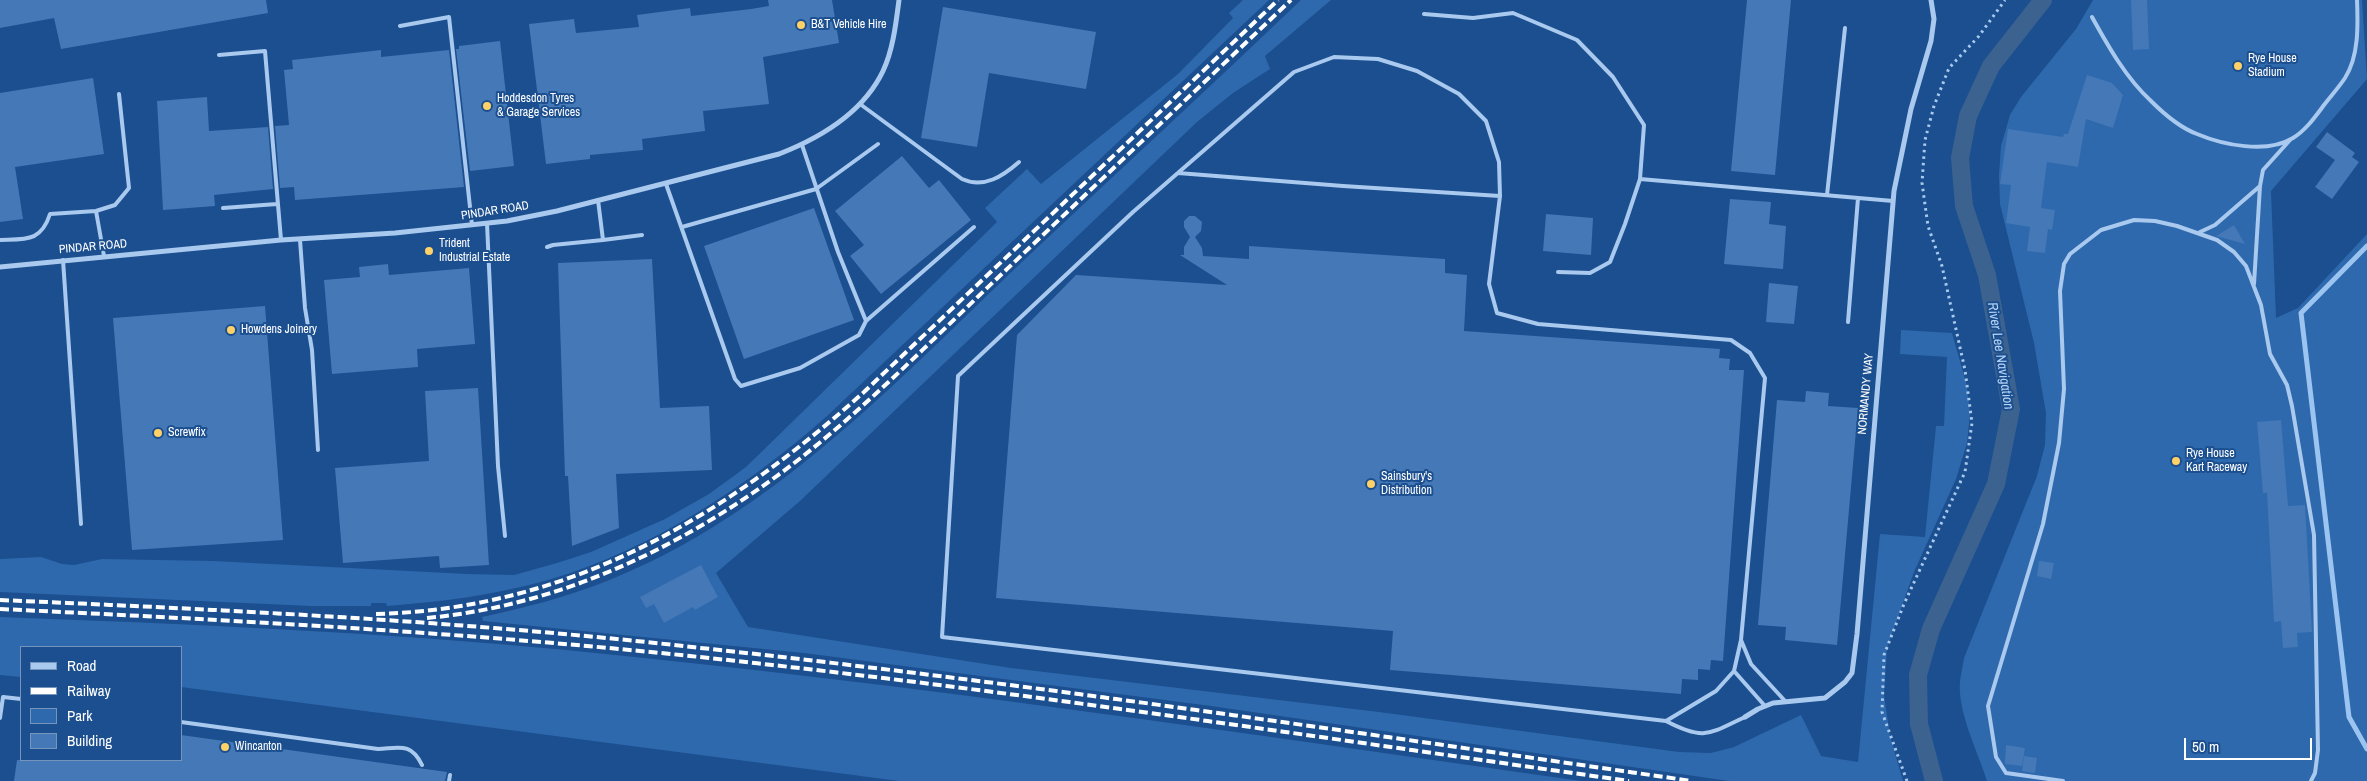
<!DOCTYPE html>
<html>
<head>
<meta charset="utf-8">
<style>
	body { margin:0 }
	#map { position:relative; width:2367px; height:781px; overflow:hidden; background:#1b4f8f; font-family:"Archivo Narrow",sans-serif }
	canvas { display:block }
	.legend { position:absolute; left:20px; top:646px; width:162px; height:115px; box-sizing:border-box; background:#1b4f8f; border:1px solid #7695bc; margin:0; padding:6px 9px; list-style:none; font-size:15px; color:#fff }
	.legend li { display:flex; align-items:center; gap:10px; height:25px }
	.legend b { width:25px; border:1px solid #7695bc }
	.scale { position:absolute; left:2184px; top:738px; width:128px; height:22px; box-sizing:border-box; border:2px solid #fff; border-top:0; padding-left:6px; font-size:15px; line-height:18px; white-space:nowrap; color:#fff; -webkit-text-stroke:4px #1b4f8f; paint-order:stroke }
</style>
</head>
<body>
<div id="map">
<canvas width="2367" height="781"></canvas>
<ul class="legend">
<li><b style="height:6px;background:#a9c9ee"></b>Road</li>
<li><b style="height:6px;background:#fff"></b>Railway</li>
<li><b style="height:14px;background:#2e69ad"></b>Park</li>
<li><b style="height:14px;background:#4478b7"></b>Building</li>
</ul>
<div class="scale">50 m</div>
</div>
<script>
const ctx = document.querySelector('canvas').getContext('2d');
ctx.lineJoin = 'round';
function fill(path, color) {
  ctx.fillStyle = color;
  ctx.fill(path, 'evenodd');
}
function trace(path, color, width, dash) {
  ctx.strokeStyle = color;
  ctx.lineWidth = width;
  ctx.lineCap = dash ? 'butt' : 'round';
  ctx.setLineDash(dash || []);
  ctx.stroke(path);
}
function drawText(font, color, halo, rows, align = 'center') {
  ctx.font = font + ' "Archivo Narrow",sans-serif';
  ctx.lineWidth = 4;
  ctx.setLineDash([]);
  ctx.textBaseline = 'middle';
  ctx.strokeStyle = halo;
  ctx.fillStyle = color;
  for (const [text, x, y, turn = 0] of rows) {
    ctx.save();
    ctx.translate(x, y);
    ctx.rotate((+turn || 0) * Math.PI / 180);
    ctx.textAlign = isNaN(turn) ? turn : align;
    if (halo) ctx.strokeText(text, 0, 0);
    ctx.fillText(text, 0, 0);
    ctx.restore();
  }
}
const green = new Path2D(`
	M1243 0H1269L827 416C748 486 651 550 548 580 495 595 441 602 387 606L386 603H371V606H311L0 592V559L41 557 62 564 74 565 102 559 213 561 467 574 514 575 557 563 591 552 665 519 709 494 746 467 997 222 985 208 1027 169 1041 184 1178 74 1233 18 1229 13Z
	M1301 0H1331L1265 56 1270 69 1233 93 1197 122 800 501 716 573 748 627 1011 668 1379 712 1679 752 1711 753 1734 747 1801 715 1821 756 1858 762 1880 534 1925 537 1936 426H1944L1947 357 1900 354 1901 330 1952 333 1967 386 1970 414 1967 443 1956 479 1914 572 1887 648 1884 695 1890 736 1903 781H1729L1211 706 804 653 483 621 482 617C524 608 567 597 607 581 773 515 897 381 1023 261 1115 174 1209 88 1301 0Z
	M2093 0H2362L2367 79 2271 191 2276 318 2298 308 2367 234V781H1987C1978 752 1957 711 1960 681 1961 673 1963 665 1964 658L2037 476 2045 445 2046 413 2034 343 2000 204 1999 175 2001 146 2010 115 2021 97 2076 29Z
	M0 617C189 624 378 632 566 650 906 683 1243 733 1581 781H899L181 687V647H21V677L0 675Z`);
const stream = new Path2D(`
	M2367 246 2301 313 2349 717 2367 749`);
const canal = new Path2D(`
	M1934 781 1919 724 1918 675 1931 629 1996 484 2011 409 1987 275 1964 206 1960 158 1968 116 1991 66 2043 0`);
const building = new Path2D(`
	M0 0H266L268 13 61 49 54 18 0 28Z
	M768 0H832L839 43 763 57 769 104 703 111 705 131 642 139 643 150 590 155V159L546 164 529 24 574 19 576 33 639 27 637 15 690 8 691 16 751 9 769 6Z
	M1747 0H1791L1775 175 1731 171Z
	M2131 0H2147L2149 49 2133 50Z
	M943 7 1096 32 1086 89 989 73 977 147 921 138Z
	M500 41 514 166 470 171 456 49H459V46Z
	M381 50V57L449 50 464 187 295 200 294 187 280 188 275 126 289 125 284 70 293 69 292 60Z
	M2087 75 2112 83 2123 95 2113 128 2086 119 2078 167 2047 162 2041 208 2055 210 2052 230 2048 229 2045 253 2027 251 2030 227 2006 223 2011 185 2000 184 2008 129 2063 137 2064 134H2068Z
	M93 78 104 154 15 167 23 219 0 222V93Z
	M207 97 209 131 268 127 273 189 214 195 215 206 163 210 157 101Z
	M2327 132 2355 153 2352 157 2359 162 2332 199 2315 187 2335 160 2316 147Z
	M902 156 929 188 939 180 971 220 881 294 850 256 864 245 835 211Z
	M1730 199 1771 202 1769 224 1786 226 1783 269 1724 264Z
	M814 208 854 320 744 359 704 246Z
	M1546 214 1593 218 1591 255 1543 251Z
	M1189 216H1195L1202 222 1201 231 1195 237 1202 248 1203 256 1249 259V246L1445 259V273L1467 275 1464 331 1720 349 1719 358 1730 359 1729 370H1744L1723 661 1711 660 1710 670 1698 669V680L1682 679 1681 694 1390 670 1393 631 996 598 1017 335 1076 275 1227 285 1180 255H1184V247L1190 237 1184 227V221Z
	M2234 225 2245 244 2216 236Z
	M652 259 660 408 709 406 712 470 616 474 619 528 572 546 568 476H565L558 263Z
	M388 264 389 275 469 268 475 344 417 349 418 367 332 374 324 280 360 277 359 267Z
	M1769 283 1798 286 1794 324 1766 322Z
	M265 306 283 540 132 550 113 318Z
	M478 388 489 565 440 568 439 556 343 563 335 468 429 461 425 391Z
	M1806 391 1829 393 1828 406 1858 408 1837 645 1785 640 1786 627 1758 625 1777 400 1805 402Z
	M2281 420 2288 506 2305 505 2312 632 2297 633 2298 647 2283 648 2281 621 2274 622 2267 493H2263L2257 422Z
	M2039 561 2054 563 2051 579 2037 576Z
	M701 565 718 597 695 610 693 607 664 623 654 604 646 608 640 597Z
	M181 735 447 772 445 781H14L17 760H181Z
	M2006 745 2025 748 2022 766 2005 764Z
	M2024 756 2037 758 2035 773 2022 771Z`);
const path = new Path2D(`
	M1907 781 1882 712 1884 655 1904 604 1965 472 1972 423 1965 370 1942 266 1928 226 1922 183 1925 140 1934 106 1949 68 1979 36 2005 0`);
const lane = new Path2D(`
	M1424 14 1473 18 1513 13 1577 40 1613 77 1644 125 1640 179 1893 201
	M2092 17C2108 46 2126 78 2151 101 2163 113 2181 128 2197 134 2223 145 2267 154 2293 138 2306 130 2315 117 2324 105 2331 96 2339 87 2345 78 2359 56 2358 25 2357 0
	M400 26 449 17 472 225
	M219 55 265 51 281 240
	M860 104 962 179C984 189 1003 176 1019 162
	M1178 173 1343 186 1500 196
	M666 184 735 379 741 386 800 368 859 335 866 321 838 252 802 145
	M1827 195 1845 28
	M223 208 277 204
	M487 223 498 466 505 536
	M682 227 816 189 878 144
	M2200 232 2215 225 2260 186 2263 170 2290 140
	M0 240C26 239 41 242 50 214L96 211
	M300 240 305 308 312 350 318 450
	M603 240 642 235
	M547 247 553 245 603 240 598 200
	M104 256 96 211 115 205 129 188 119 94
	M63 260 81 524
	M1558 272 1590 273 1610 262 1625 224 1640 179
	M2254 284 2260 186
	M866 321 974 227
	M1848 322 1858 198
	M1734 671 1765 706
	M1745 717C1709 734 1704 741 1666 721L942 637 958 376 1133 212 1294 72 1334 57 1378 59 1417 71 1459 94 1486 121 1499 162 1500 196 1489 284 1497 313 1538 324 1731 340 1750 353 1765 378 1741 640 1751 664 1786 702
	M0 718 3 697 21 699
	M1666 721 1716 691 1734 671 1741 640
	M181 722 378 749C399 748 411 742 422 765
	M449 781 450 775
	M2063 781 2006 773 1996 757 1988 706 2043 524 2059 443 2064 389 2060 291 2064 264 2070 254 2101 230 2134 220 2155 221 2177 226 2217 240 2234 252 2246 266 2261 305 2270 354 2287 385 2292 406 2314 535 2318 750 2315 773 2311 781`);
const street = new Path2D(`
	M0 267 281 240 395 233 507 221 557 211 779 154C820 138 863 113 883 71 893 50 896 23 899 0
	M1745 717 1758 709 1773 703 1825 698 1845 682 1852 673 1857 634 1894 191 1911 109 1931 41 1934 19 1931 0`);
const rail = new Path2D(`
	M0 600C231 610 462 621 692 647 1026 683 1359 733 1692 781
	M0 609C230 620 461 632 690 656 1004 689 1316 737 1629 781
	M376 614C569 609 725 517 864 392L1278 0
	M427 618C566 605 693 542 802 457 874 400 939 333 1006 270 1101 180 1196 90 1291 0`);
const markers = [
	[801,25,5,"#ffd166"],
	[2238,66,5,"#ffd166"],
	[487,106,5,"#ffd166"],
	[429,251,5,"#ffd166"],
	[231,330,5,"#ffd166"],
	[158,433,5,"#ffd166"],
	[2176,461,5,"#ffd166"],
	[1371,484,5,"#ffd166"],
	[225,747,5,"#ffd166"]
];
const poiNames = [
	["B&T Vehicle Hire",811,25],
	["Rye House",2248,59],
	["Stadium",2248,73],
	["Hoddesdon Tyres",497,99],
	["& Garage Services",497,113],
	["Trident",439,244],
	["Industrial Estate",439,258],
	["Howdens Joinery",241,330],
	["Screwfix",168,433],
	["Rye House",2186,454],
	["Kart Raceway",2186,468],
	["Sainsbury's",1381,477],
	["Distribution",1381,491],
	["Wincanton",235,747]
];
const streetNames = [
	["PINDAR ROAD",495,211,-9],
	["PINDAR ROAD",93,247,-5],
	["NORMANDY WAY",1866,394,-85]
];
const waterNames = [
	["River Lee Navigation",2000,356,81]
];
fill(green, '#2e69ad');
trace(stream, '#9cc4f0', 5);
trace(canal, '#3c6290', 18);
fill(building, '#4478b7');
trace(path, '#a9c9ee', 3, [2.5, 4]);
trace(lane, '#a9c9ee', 4);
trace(street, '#a9c9ee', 5);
trace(rail, '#fff', 4, [9, 4]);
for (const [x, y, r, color] of markers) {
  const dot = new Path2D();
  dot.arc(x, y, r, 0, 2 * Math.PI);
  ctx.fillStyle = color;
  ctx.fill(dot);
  trace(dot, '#1b4f8f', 2);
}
drawText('12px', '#fff', '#1b4f8f', poiNames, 'left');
drawText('12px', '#fff', '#1b4f8f', streetNames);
drawText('italic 14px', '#b5d3f5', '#1b4f8f', waterNames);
</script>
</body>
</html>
